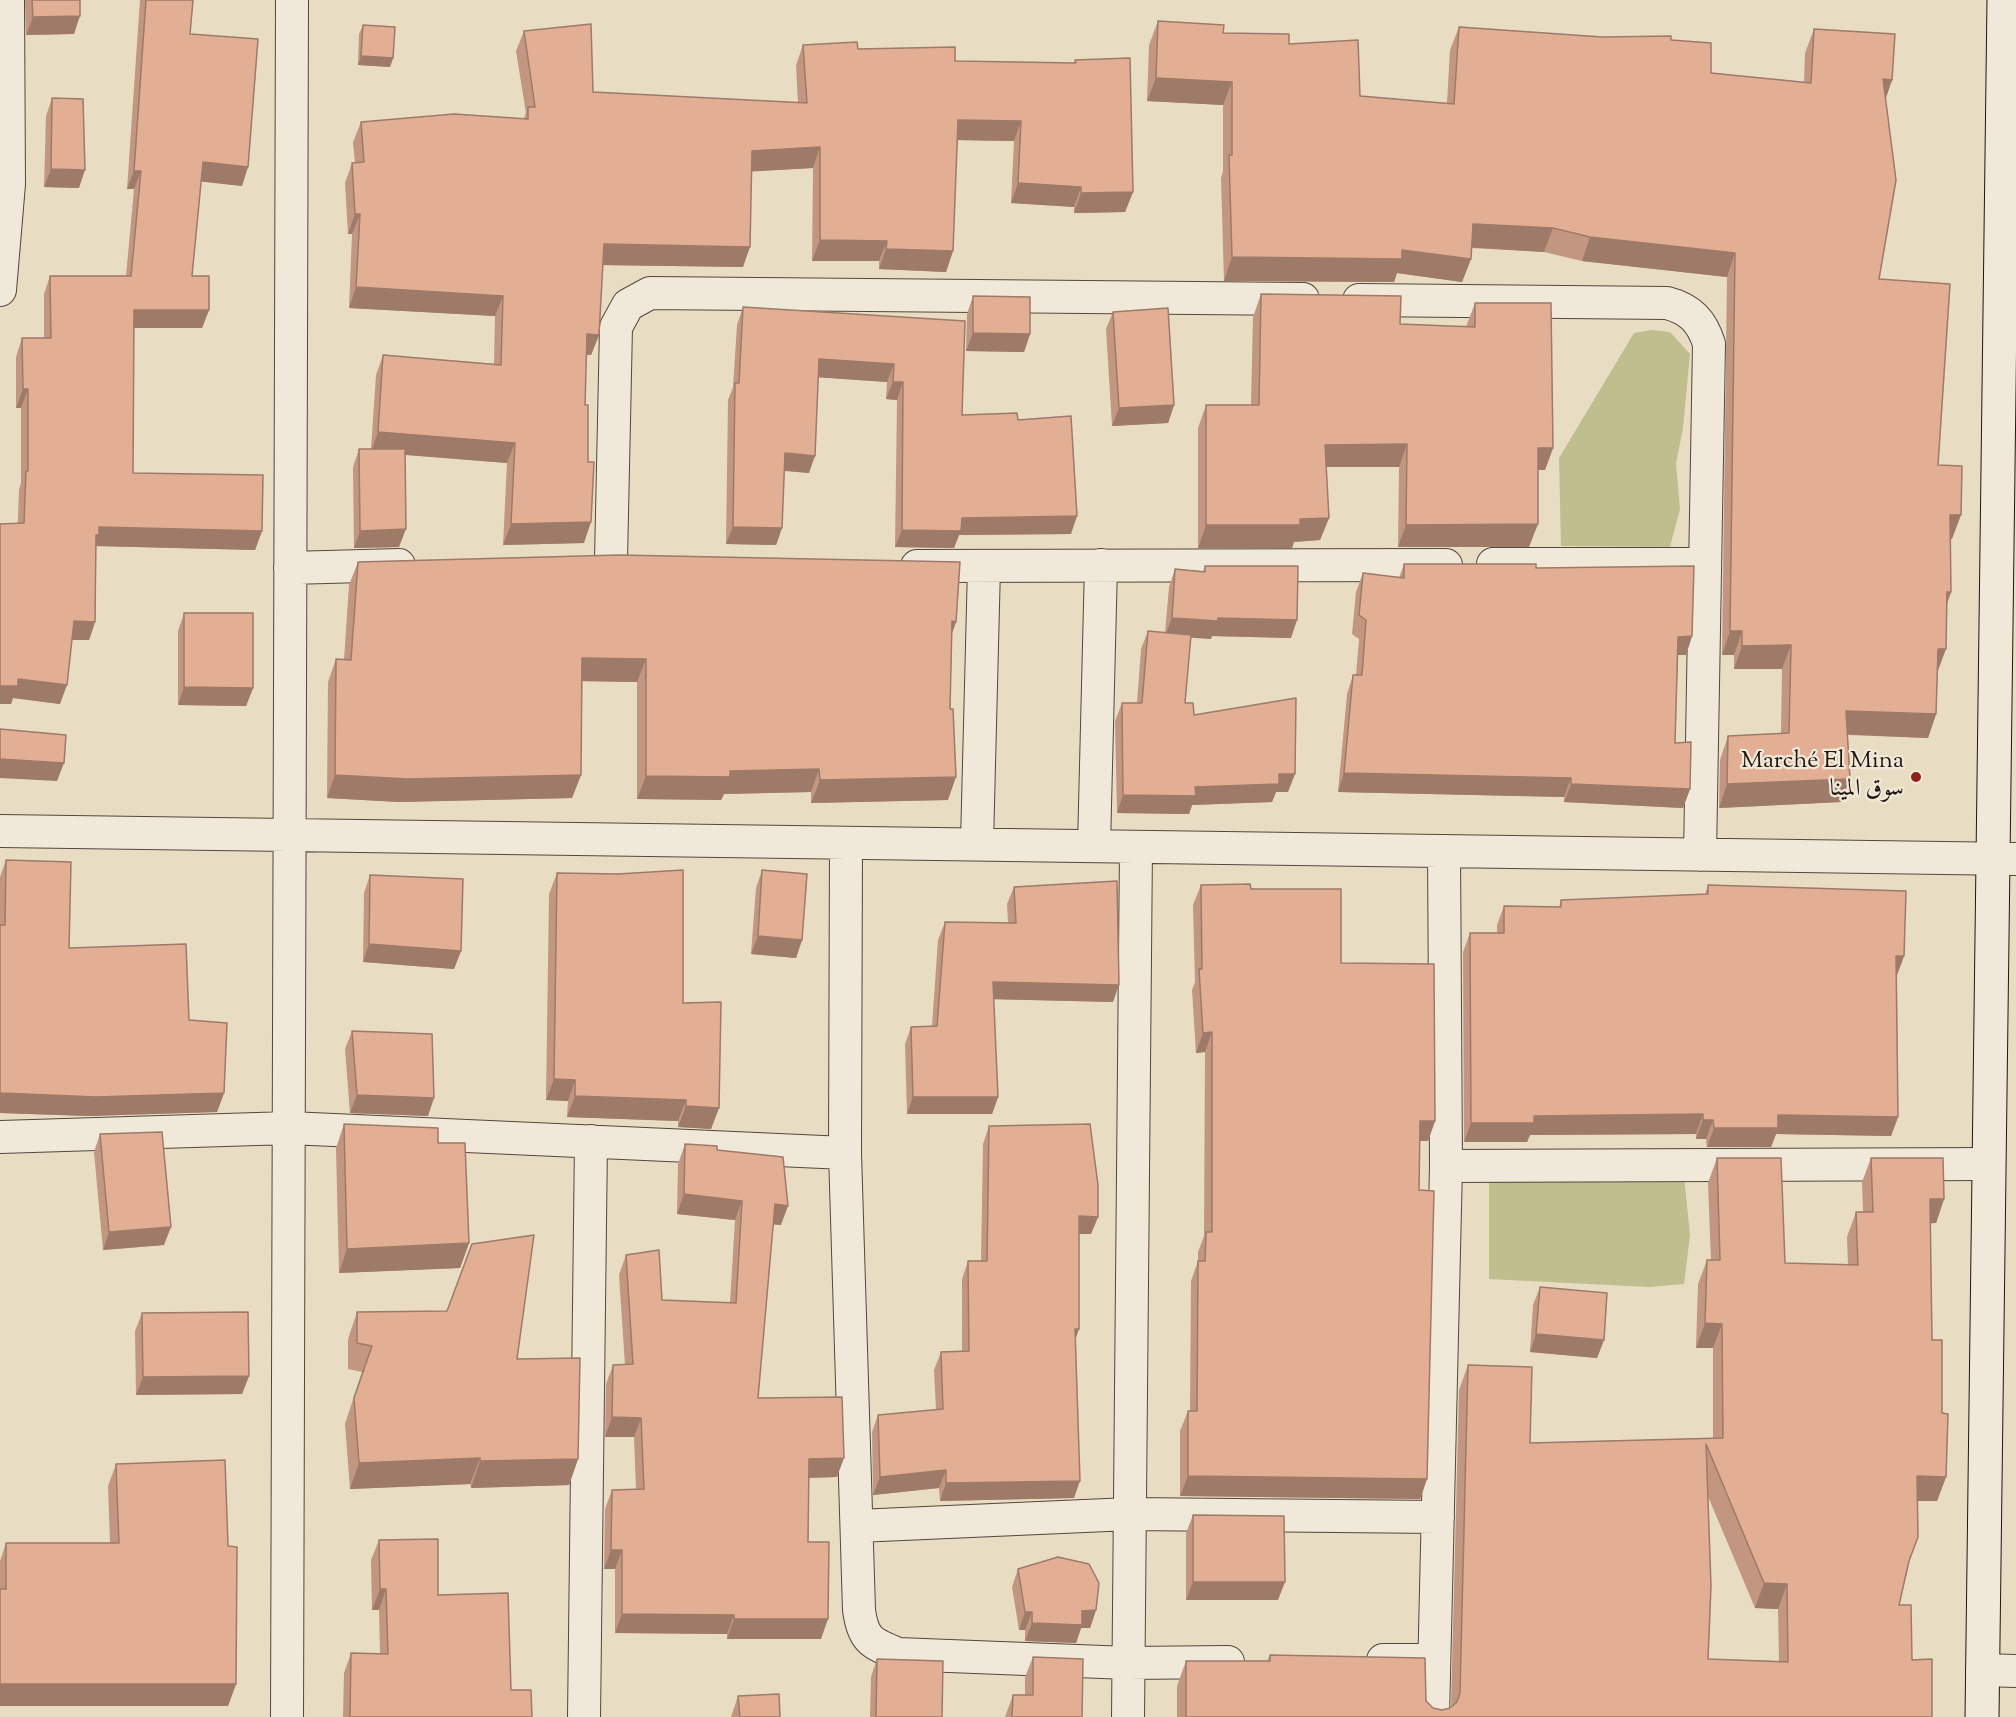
<!DOCTYPE html>
<html>
<head>
<meta charset="utf-8">
<style>
	body { margin:0 }
	canvas { display:block; background:#e8dcc3 }
</style>
</head>
<body>
<canvas width="2016" height="1717"></canvas>
<script>
const ctx = document.querySelector('canvas').getContext('2d');
ctx.lineJoin = 'round';
function fill(path, color) {
  ctx.fillStyle = color;
  ctx.fill(path, 'evenodd');
}
function trace(path, color, width, dash) {
  ctx.strokeStyle = color;
  ctx.lineWidth = width;
  ctx.lineCap = dash ? 'butt' : 'round';
  ctx.setLineDash(dash || []);
  ctx.stroke(path);
}
function drawText(font, color, halo, rows, align = 'center') {
  ctx.font = font + ' "Sorts Mill Goudy",Amiri,serif';
  ctx.lineWidth = 4.5;
  ctx.setLineDash([]);
  ctx.textBaseline = 'middle';
  ctx.strokeStyle = halo;
  ctx.fillStyle = color;
  for (const [text, x, y, turn = 0] of rows) {
    ctx.save();
    ctx.translate(x, y);
    ctx.rotate((+turn || 0) * Math.PI / 180);
    ctx.textAlign = isNaN(turn) ? turn : align;
    if (halo) ctx.strokeText(text, 0, 0);
    ctx.fillText(text, 0, 0);
    ctx.restore();
  }
}
const green = new Path2D(`
	M1652 330 1670 332 1690 354 1683 428 1676 464 1680 509 1670 547 1561 546 1559 458 1634 333Z
	M1684 1177 1690 1235 1684 1284 1650 1287 1489 1279V1181Z`);
const street = new Path2D(`
	M0 290 9 184 8 0
	M1359 300 1667 303C1690 309 1702 321 1709 344L1700 855
	M611 560 616 327 628 305 650 293 1303 299
	M1493 564H1705
	M917 566 1446 565
	M290 568 399 565
	M0 831 2016 859
	M846 843 845 1153 859 1610C863 1640 871 1643 898 1654L1128 1663 1228 1662
	M977 843 984 567
	M1094 846 1101 565
	M0 1137 289 1128 845 1153
	M1446 1166 1989 1164
	M857 1526 1130 1514 1438 1517
	M1383 1660H1433
	M1982 1670 2016 1671
	M287 1717 292 0
	M584 1717 591 1141
	M1128 1717 1136 847
	M1433 1717 1446 1166 1444 851`);
const secondary = new Path2D(`
	M1982 1717 2004 0`);
const wall = new Path2D(`
	M25 0H80L74 34 26 35Z
	M140 0H193L190 34 242 186 201 181 192 276 209 310 202 328H134L133 473 262 531 255 550 96 546 95 622 89 640H72L60 704 13 698 11 704 19 490 21 483V408H16V357L22 338H44V294L50 276H126L134 189H127Z
	M1158 21 1289 44 1360 96 1447 103 1450 50 1459 27 1602 37 1671 40 1711 73 1804 82 1805 53 1814 29 1892 80 1885 99 1879 279 1938 465 1952 539H1950L1951 592 1947 604 1938 671 1936 714 1928 738 1847 735 1841 802 1719 808 1720 760 1728 736 1781 734 1782 669H1734V655H1722L1727 277 1582 261 1544 252 1472 248 1471 259 1462 282 1397 273 1394 282 1224 281 1221 178 1223 171V105L1147 101 1149 45Z
	M363 25 393 58 390 67 358 65 359 34Z
	M524 31 593 92 798 103 796 65 803 45 858 49 955 61 1074 63 1075 60 1133 192 1125 212 1074 213V207L1011 203 1014 141 957 140 953 251 946 272 879 269V261H812L813 168 751 171 743 267 603 265 599 335 591 355H586L585 405 584 543 503 545 507 463 405 455 399 547 354 548 353 467 359 449H371L376 375 383 355 494 364 495 316 349 308 352 234H348L345 183 352 163H355L353 142 361 122 524 118 526 113 516 51Z
	M52 98 79 188 44 187 46 116Z
	M1261 294 1400 324 1466 327 1475 303 1553 448 1545 470H1538L1529 547H1398L1399 467H1326L1329 518 1320 540 1294 542 1292 548H1198V428L1206 405H1251L1253 317Z
	M973 296 1030 334 1024 352 966 351 967 314Z
	M743 307 965 321 962 415 1018 420 1071 534 959 535 954 548 895 547 897 400 886 399 887 382 818 377 809 473 784 471 782 528 776 545 726 544 728 400 733 387 737 325Z
	M1113 312 1174 405 1168 423 1112 426 1106 329Z
	M358 562 956 622 952 632 948 800 811 803V792L724 794 721 800 637 799V682L581 681V775L572 798 399 802 327 798 328 682 336 659 344 660 349 585Z
	M1404 564 1536 568 1692 636 1686 655H1678L1675 743 1690 789 1683 808 1564 802V797L1338 792 1347 694 1353 675H1356L1359 639 1352 634 1356 592 1363 573 1399 578Z
	M1205 566 1291 638 1212 636 1211 639 1191 637 1185 703 1194 715 1288 792H1276L1272 802 1192 805 1189 814 1117 813 1115 721 1122 703H1137L1141 649 1148 631 1165 633 1169 587 1175 569 1203 571Z
	M184 613 253 688 246 706 178 705V631Z
	M6 860 69 948 189 1020 224 1093 217 1112 89 1116 0 1113V877Z
	M762 870 802 940 796 958 751 954 756 888Z
	M557 873 683 1003 719 1108 711 1129 678 1127V1121L567 1117 568 1101 546 1100 549 894Z
	M370 875 461 951 454 969 363 962 364 893Z
	M1201 885 1251 889 1341 963 1435 1121 1428 1141H1420L1419 1190 1427 1479 1420 1499 1180 1496V1431L1188 1411H1190L1191 1281 1198 1261V1252L1204 1236 1205 1052 1196 1053 1192 990 1195 982 1193 905Z
	M1708 885 1904 956 1897 975 1898 1117 1891 1136 1776 1134 1771 1147H1707L1706 1139H1696V1134L1530 1135 1527 1142H1464L1463 952 1470 933H1497V925L1504 906 1559 907 1561 900 1705 894Z
	M1014 887 1113 1002 993 999 998 1097 992 1114H907L905 1044 911 1027 932 1026 938 940 945 922 1008 923 1007 904Z
	M352 1031 428 1116 350 1113 345 1049Z
	M344 1124 438 1143 469 1243 460 1268 339 1273 336 1148Z
	M989 1126 1098 1217 1091 1234H1079L1075 1340 1074 1498 940 1501 939 1488 873 1495 872 1432 878 1415 936 1410 934 1370 941 1352 962 1351V1279L968 1261H981L983 1144Z
	M100 1134 164 1245 103 1250 94 1152Z
	M685 1144 717 1150 781 1225 773 1224 758 1398 837 1477 809 1478 808 1542 821 1639H727V1634L615 1633V1569H604L605 1509 612 1490 636 1489 634 1437H605L606 1384 613 1365H625L619 1275 626 1255 662 1300 730 1303 735 1220 677 1214 678 1164Z
	M1717 1158 1785 1263 1848 1265 1847 1237 1856 1212H1863L1862 1182 1871 1158 1944 1199 1936 1223H1930L1932 1340 1942 1413 1946 1477 1937 1501H1917L1908 1562 1899 1605 1912 1660 1932 1717H1177V1686L1186 1661H1267L1270 1655 1426 1701 1433 1708 1442 1710 1451 1707 1459 1390 1468 1365 1530 1443 1713 1438V1348H1696L1698 1284 1707 1260H1711L1708 1183ZM1707 1494 1755 1608 1778 1609 1779 1661 1708 1659Z
	M1540 1287 1604 1340 1597 1358 1530 1352 1533 1305Z
	M357 1312 517 1359 578 1459 569 1485 471 1488 470 1484 350 1489 345 1424 362 1372 348 1369V1339Z
	M142 1313 249 1376 242 1394 136 1395 135 1331Z
	M116 1464 228 1546 236 1684 228 1706H0V1561L6 1543H110L108 1486Z
	M1193 1515 1278 1600H1186V1533Z
	M379 1540 438 1595 532 1717H343L344 1673 351 1653H380L379 1610H372L371 1560Z
	M1018 1569 1096 1610 1090 1628H1081L1076 1643 1025 1641V1630H1019L1012 1587Z
	M1033 1657 1082 1717H1005L1013 1695H1025V1677Z
	M877 1659 942 1717H870L871 1677Z
	M738 1696 780 1717H731Z`);
const shadedWall = new Path2D(`
	M80 16 74 34 26 35 33 17Z
	M361 56 393 58 390 67 358 65Z
	M1156 78 1232 82 1223 105 1147 101Z
	M1883 79 1892 80 1884 104Z
	M958 120 1021 121 1014 141 951 140Z
	M820 147 813 168 744 172 752 151Z
	M203 162 248 167 242 186 196 181Z
	M51 169 85 170 79 188 44 187Z
	M134 171H141L134 189H127Z
	M1018 183 1081 187 1074 207 1011 203Z
	M1133 192 1125 212 1074 213 1081 193Z
	M355 214H360L352 234H348Z
	M1473 224 1553 228 1544 252 1465 247Z
	M1590 237 1735 253 1727 277 1582 261Z
	M820 240 887 241 879 261H812Z
	M604 244 750 247 743 267 597 265Z
	M886 249 953 251 946 272 879 269Z
	M1402 250 1471 259 1462 282 1397 273 1394 282 1224 281 1232 257Z
	M356 287 503 296 495 316 349 308Z
	M134 310H209L202 328H127Z
	M973 333 1030 334 1024 352 966 351Z
	M587 334 599 335 591 355 580 354Z
	M819 359 894 364 887 382 813 377Z
	M893 382H903L897 400 886 399Z
	M23 389H28L21 408H16Z
	M1174 405 1168 423 1112 426 1119 408Z
	M378 432 515 443 507 463 371 452Z
	M1407 444 1399 467H1317L1325 445Z
	M1538 448H1553L1545 470H1529Z
	M785 453 815 456 809 473 778 470Z
	M1950 515H1961L1952 539 1941 538Z
	M1077 516 1071 534 959 535 954 548 895 547 902 530 962 518Z
	M1329 518 1320 540 1294 542 1292 548H1198L1206 525Z
	M591 522 584 543 503 545 511 524Z
	M1538 524 1529 547H1398L1406 525Z
	M99 527 262 531 255 550 95 546 89 554Z
	M733 527 782 528 776 545 726 544Z
	M406 529 399 547 354 548 360 531Z
	M1947 592H1951L1942 616Z
	M1172 618H1218L1297 620 1291 638 1212 636 1211 639 1165 636Z
	M74 621 95 622 89 640H67Z
	M952 621 956 622 948 645Z
	M1730 631H1742L1734 655H1722Z
	M1692 636 1686 655H1671L1678 637Z
	M1791 645 1782 669H1734L1742 646Z
	M1938 649H1946L1937 673Z
	M582 658 646 659 637 682 573 681Z
	M18 679 67 685 60 704 13 698 11 704H0V686Z
	M184 687 253 688 246 706 178 705Z
	M1846 711 1936 714 1928 738 1837 734Z
	M0 759 64 763 57 781 0 778Z
	M819 769 811 792 724 794 721 800 637 799 646 776 730 771Z
	M1344 773 1571 778 1564 797 1338 792Z
	M1279 774H1295L1288 792H1276L1272 802 1192 805 1189 814 1117 813 1123 795 1195 787Z
	M335 775H581L572 798 399 802 327 798Z
	M956 777 948 800 811 803 820 780Z
	M1850 779 1841 802 1719 808 1727 784Z
	M1571 784 1690 789 1683 808 1564 802Z
	M758 936 802 940 796 958 751 954Z
	M369 944 461 951 454 969 363 962Z
	M1896 956H1904L1897 975Z
	M993 982 1119 985 1113 1002 986 999Z
	M1212 1032 1205 1052 1196 1053 1203 1033Z
	M554 1079 575 1080 568 1101 546 1100Z
	M0 1093H224L217 1112 89 1116 0 1113Z
	M357 1095 434 1098 428 1116 350 1113Z
	M575 1096 686 1100 678 1121 567 1117Z
	M913 1097H998L992 1114H907Z
	M686 1106 719 1108 711 1129 678 1127Z
	M1703 1114 1696 1134 1530 1135 1527 1142H1464L1471 1123 1534 1116Z
	M1778 1115 1898 1117 1891 1136 1776 1134 1771 1147H1707L1714 1128Z
	M1703 1120H1713L1706 1139H1696Z
	M1420 1121H1435L1428 1141H1412Z
	M684 1194 742 1201 735 1220 677 1214Z
	M1930 1199H1944L1936 1223 1921 1224Z
	M775 1204 788 1206 781 1225 768 1224Z
	M1079 1216 1098 1217 1091 1234H1072Z
	M171 1227 164 1245 103 1250 109 1232Z
	M469 1243 460 1268 339 1273 347 1249Z
	M1705 1323 1722 1324 1713 1348H1696Z
	M1075 1329H1079L1073 1347Z
	M1536 1334 1604 1340 1597 1358 1530 1352Z
	M249 1376 242 1394 136 1395 143 1377Z
	M612 1417 641 1418 634 1437H605Z
	M480 1458 470 1484 350 1489 359 1463Z
	M844 1458 837 1477 802 1478 809 1459Z
	M578 1459 569 1485 471 1488 480 1461Z
	M946 1470 939 1488 873 1495 880 1477Z
	M1188 1476 1427 1479 1420 1499 1180 1496Z
	M1917 1476 1946 1477 1937 1501H1908Z
	M1080 1481 1074 1498 940 1501 946 1483Z
	M611 1550H622L615 1569H604Z
	M1193 1582H1285L1278 1600H1186Z
	M1764 1583 1787 1584 1778 1609 1755 1608Z
	M380 1589H386L379 1610H372Z
	M1096 1610 1090 1628H1081L1076 1643 1025 1641 1032 1623 1082 1611Z
	M1025 1612H1032L1025 1630H1019Z
	M622 1614 734 1615 727 1634 615 1633Z
	M734 1619H828L821 1639H727Z
	M0 1684H236L228 1706H0Z`);
const building = new Path2D(`
	M32 0H80V16L33 17Z
	M146 0H193L190 34 258 39 248 167 203 162 192 276H209V310H134L133 473 263 475 262 531 99 527V535H96L95 622 74 621 67 685 18 679V686H0V524L24 523 26 471H28V389H23L22 338H51L50 276H131L141 171H134Z
	M1158 21 1224 25 1223 33 1289 34V44L1358 40 1360 96 1454 104 1459 27 1602 37 1671 36V40L1711 43V73L1811 83 1814 29 1895 34 1892 80 1883 79 1896 180 1879 279 1950 284 1938 465 1962 466 1961 515H1950L1951 592H1947L1946 649H1938L1936 714 1846 711 1850 779 1727 784 1728 736 1789 733 1791 645 1742 646V631H1730L1735 253 1590 237 1553 228 1473 224 1471 259 1402 250V259L1232 257 1229 155H1232V82L1156 78Z
	M591 24 593 92 807 103 803 45 857 42 858 49 955 47V61L1076 63 1075 60 1130 58 1133 192 1081 193V187L1018 183 1021 121 958 120 953 251 886 249 887 241 820 240V147L752 151 750 247 604 244 599 335 587 334 585 405H588V462H594L591 522 511 524 515 443 378 432 383 355 501 365 503 296 356 287 360 214H355L352 163 364 162 361 122 454 114 528 119V107H535L524 31Z
	M363 25 395 27 393 58 361 56Z
	M52 98 83 99 85 170 51 169Z
	M1261 294 1401 296 1400 324 1475 327V303H1551L1553 448H1538V524L1406 525 1407 444 1325 445 1329 518 1300 519V525H1206V405H1259Z
	M973 296 1030 297V334L973 333Z
	M743 307 965 321 962 415 1017 413 1018 420 1071 416 1077 516 962 518 961 531 902 530 903 382H893L894 364 819 359 815 456 785 453 782 528 733 527 735 383H739Z
	M1168 308 1174 405 1119 408 1113 312Z
	M359 449H405L406 529 360 531Z
	M619 555 960 562 956 622 952 621 950 709H953L956 777 820 780 819 769 730 771V777L646 776V659L582 658 581 775 407 779 335 775 336 659 351 660 358 562Z
	M1404 564H1536V568L1694 566 1692 636 1678 637 1675 743 1691 742 1690 789 1571 784V778L1344 773 1353 675H1362L1366 620 1359 615 1363 573 1404 578Z
	M1205 566H1298L1297 620 1218 618V621L1172 618 1175 569 1205 572Z
	M184 613H253V688L184 687Z
	M1148 631 1191 635 1185 703H1193L1194 715 1296 698 1295 774H1279V784L1195 787 1196 796 1123 795 1122 703H1142Z
	M0 729 66 735 64 763 0 759Z
	M6 860 71 862 69 948 186 944 189 1020 227 1023 224 1093 96 1097 0 1093V925H5Z
	M683 870V1003L721 1002 719 1108 686 1106V1100L575 1096V1080L554 1079 557 873 618 874Z
	M762 870 807 874 802 940 758 936Z
	M370 875 463 879 461 951 369 944Z
	M1117 881 1119 985 993 982 998 1097H913L911 1027 937 1026 945 922 1016 923 1014 887Z
	M1250 884 1251 889H1341V963L1434 964 1435 1121H1420L1419 1190 1434 1191 1427 1479 1188 1476V1411H1197L1198 1261H1205L1206 1232H1212V1032L1203 1033 1199 969H1202L1201 885Z
	M1708 885 1906 891 1904 956H1896L1898 1117 1778 1115V1128H1714L1713 1120H1703V1114L1534 1116V1123H1471L1470 933H1504V906L1561 907V900L1708 894Z
	M352 1031 432 1034 434 1098 357 1095Z
	M344 1124 438 1128V1143H465L469 1243 347 1249Z
	M1090 1124 1098 1185V1217L1079 1216V1329H1075L1080 1481 946 1483V1470L880 1477 878 1415 943 1409 941 1352 969 1351 968 1261H987L989 1126Z
	M162 1132 171 1227 109 1232 100 1134Z
	M685 1144 717 1146V1150L783 1157 788 1206 775 1204 758 1398 842 1397 844 1458 809 1459 808 1542H829L828 1619H734V1615L622 1614V1550H611L612 1490 644 1489 641 1418 612 1417 613 1365 633 1364 626 1255 659 1250 662 1300 736 1303 742 1201 684 1194Z
	M1717 1158H1781L1785 1263 1858 1265 1856 1212H1873L1871 1158H1943L1944 1199H1930L1932 1340H1942V1413L1948 1414 1946 1477 1917 1476 1918 1537 1909 1561 1899 1605H1911L1912 1660 1932 1659V1717H1186V1661H1270V1655L1425 1658 1426 1701 1433 1708 1442 1710 1450 1708 1457 1702 1460 1693 1468 1365 1532 1367 1530 1443 1723 1438 1722 1324 1705 1323 1707 1260H1720ZM1706 1444 1764 1583 1787 1584 1788 1662 1708 1659 1711 1586Z
	M534 1235 517 1359 580 1358 578 1459 480 1461V1458L359 1463 354 1398 372 1346 357 1343V1312L447 1311 472 1244Z
	M1540 1287 1607 1293 1604 1340 1536 1334Z
	M248 1312 249 1376 143 1377 142 1313Z
	M225 1460 228 1546 237 1547 236 1684H0V1589H6V1543H119L116 1464Z
	M1193 1515 1284 1516 1285 1582H1193Z
	M438 1539V1595L508 1593 511 1690H531L532 1717H350L351 1653 388 1654 386 1589H380L379 1540Z
	M1058 1557 1089 1564 1099 1583 1096 1610 1082 1611V1625L1032 1623V1612H1025L1018 1569Z
	M1033 1657 1083 1659 1082 1717H1012L1013 1695H1033Z
	M877 1659 943 1661 942 1717H876Z
	M779 1694 780 1717H740L738 1696Z`);
const markers = [
	[1916,777,6,"#8f2418"]
];
const poiNames = [
	["Marché El Mina",1904,763],
	["سوق المينا",1904,791]
];
fill(green, '#bebe8e');
trace(street, '#54473d', 34);
trace(secondary, '#221510', 35);
trace(street, '#f0e8d8', 32);
trace(secondary, '#f0e8d8', 33);
fill(wall, '#c29680');
fill(shadedWall, '#9e7a68');
fill(building, '#e2af95');
trace(building, '#9e7a68', 1.5);
for (const [x, y, r, color] of markers) {
  const dot = new Path2D();
  dot.arc(x, y, r, 0, 2 * Math.PI);
  ctx.fillStyle = color;
  ctx.fill(dot);
  trace(dot, '#f0e8d8', 2);
}
drawText('24px', '#221510', '#f0e8d8', poiNames, 'right');
</script>
</body>
</html>
